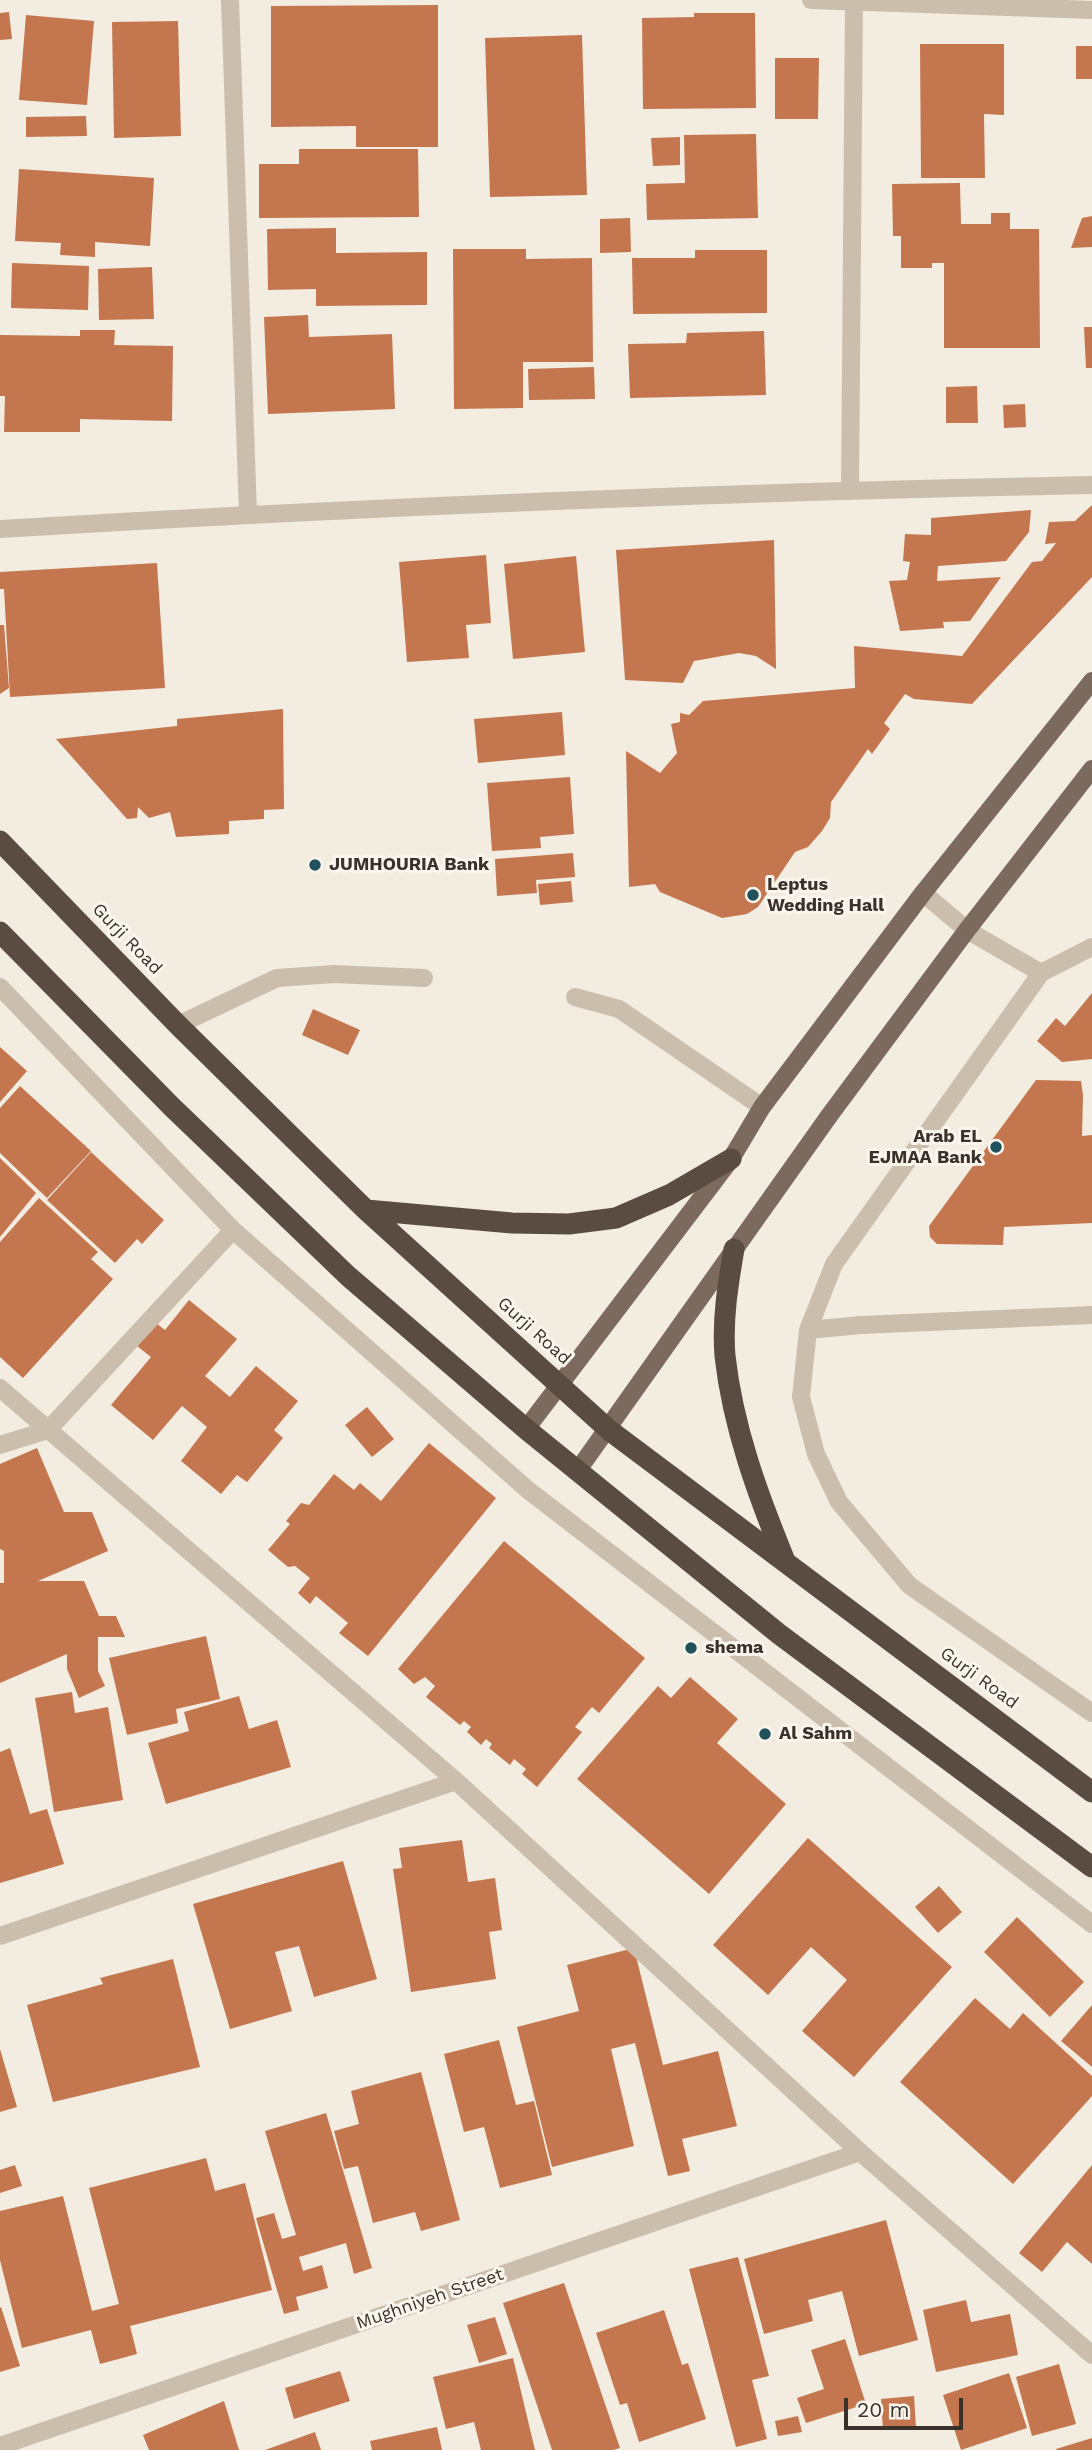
<!DOCTYPE html>
<html>
<head>
<meta charset="utf-8">
<style>
	body { margin:0 }
	#map { position:relative; width:1092px; height:2450px; overflow:hidden; background:#f3ece1; font-family:"Work Sans",sans-serif }
	canvas { display:block }
	.scale { position:absolute; left:844px; top:2398px; width:119px; height:32px; box-sizing:border-box; border:4px solid #3a312b; border-top:0; padding-left:9px; font-size:21px; line-height:24px; white-space:nowrap; color:#3a312b; -webkit-text-stroke:5px #faf6ed; paint-order:stroke }
</style>
</head>
<body>
<div id="map">
<canvas width="1092" height="2450"></canvas>
<div class="scale">20 m</div>
</div>
<script>
const ctx = document.querySelector('canvas').getContext('2d');
ctx.lineJoin = 'round';
function fill(path, color) {
  ctx.fillStyle = color;
  ctx.fill(path, 'evenodd');
}
function trace(path, color, width, dash) {
  ctx.strokeStyle = color;
  ctx.lineWidth = width;
  ctx.lineCap = dash ? 'butt' : 'round';
  ctx.setLineDash(dash || []);
  ctx.stroke(path);
}
function drawText(font, color, halo, rows, align = 'center') {
  ctx.font = font + ' "Work Sans",sans-serif';
  ctx.lineWidth = 6;
  ctx.setLineDash([]);
  ctx.textBaseline = 'middle';
  ctx.strokeStyle = halo;
  ctx.fillStyle = color;
  for (const [text, x, y, turn = 0] of rows) {
    ctx.save();
    ctx.translate(x, y);
    ctx.rotate((+turn || 0) * Math.PI / 180);
    ctx.textAlign = isNaN(turn) ? turn : align;
    if (halo) ctx.strokeText(text, 0, 0);
    ctx.fillText(text, 0, 0);
    ctx.restore();
  }
}
const building = new Path2D(`
	M438 5V147H356V126L271 127V6Z
	M9 12 12 39 0 40V13Z
	M694 13H755L756 108 643 109 642 18 694 17Z
	M26 15 94 21 87 105 19 100Z
	M178 21 181 136 114 138 112 22Z
	M582 35 587 195 490 197 485 38Z
	M920 44H1004V115L984 114 985 178H921Z
	M1076 46H1092V79H1076Z
	M775 58H819L818 119H775Z
	M86 116 87 136 26 137V117Z
	M756 134 758 218 647 220 646 184 685 183 684 135Z
	M680 137V165L653 166 651 138Z
	M299 149H418L419 217 259 218V164H299Z
	M19 169 154 178 150 246 95 242V257L60 255 61 243 15 241Z
	M960 183 961 224H991V213H1010V229H1039L1040 348H944V263H932V268H901V236H893L892 184Z
	M1092 216V247L1071 248 1082 218Z
	M630 218 631 252 600 253V219Z
	M336 228V253L427 252V305L316 306V289L268 290 267 229Z
	M453 249H526V259L592 258 593 362H523V408L454 409Z
	M695 250H767V313L633 314 632 258H695Z
	M12 263 89 266 88 310 11 308Z
	M152 267 154 319 99 320 98 269Z
	M308 315 309 337 392 334 395 409 268 414 264 317Z
	M1084 327H1092V368H1086Z
	M80 330H115L114 345 173 346 172 421 80 419V432H4L5 396H0V335L80 336Z
	M764 331 766 395 630 398 628 344 686 343 687 333Z
	M594 367 595 399 529 400 528 369Z
	M977 386 978 423H946V387Z
	M1025 404 1026 427 1004 428 1003 405Z
	M1092 505V577L972 704 914 699 905 694 884 723 890 729 872 754 868 749 831 802 830 818 822 831 808 847 795 852 758 907 747 914 722 918 660 892 655 884 629 887 626 751 660 773 677 753 671 724 680 722V713L689 715 703 701 855 688 854 646 962 656 1032 562 1042 561 1056 543 1045 544 1049 522 1075 521Z
	M1031 510 1029 532 1006 561 938 566 937 581 1001 577 970 621 943 622 944 628 900 631 889 581 907 580 910 562 903 561 905 534 931 535V518Z
	M774 540 776 669 756 656 739 653 694 661 683 683 625 680 616 550Z
	M486 555 491 623 466 625 469 658 407 662 399 562Z
	M576 556 585 652 513 659 504 564Z
	M157 563 165 688 10 697 4 589H0V572Z
	M0 625H4L9 688 0 694Z
	M283 709 284 809 264 810V819L229 821V834L176 837 170 812 149 818 138 807 137 818 127 819 56 739 177 726V719Z
	M562 712 565 755 478 763 474 719Z
	M570 777 574 834 540 837 541 848 492 851 487 783Z
	M573 853 575 877 536 880 537 893 497 896 495 859Z
	M571 881 573 902 540 905 538 884Z
	M1092 993V1059L1062 1062 1037 1041 1056 1018 1065 1026Z
	M313 1009 360 1030 348 1055 302 1035Z
	M0 1047 27 1071 0 1102Z
	M1036 1080 1081 1081 1083 1095 1082 1136 1092 1135V1223L1004 1227 1003 1245 937 1244 930 1237 929 1226Z
	M20 1086 91 1151 47 1198 0 1153V1108Z
	M91 1152 164 1220 142 1244 137 1239 115 1263 47 1200Z
	M0 1158 36 1193 0 1237Z
	M39 1198 98 1252 91 1259 113 1279 23 1378 0 1357V1242Z
	M189 1300 237 1339 205 1376 230 1397 256 1366 298 1401 274 1430 283 1438 247 1482 237 1475 221 1494 181 1461 207 1427 182 1406 153 1440 111 1405 151 1357 137 1346 156 1323 165 1330Z
	M367 1407 394 1439 372 1457 345 1425Z
	M429 1443 496 1498 368 1656 339 1633 348 1623 316 1596 310 1604 298 1593 310 1578 295 1566 288 1567 268 1550 290 1524 286 1521 301 1503 309 1505 334 1474 354 1490 360 1483 381 1501Z
	M37 1448 64 1512H92L108 1551 38 1581H84L99 1616H116L125 1637H98V1671L105 1686 79 1698 67 1669V1654L0 1683V1583H4V1551L0 1549V1464Z
	M504 1541 645 1658 599 1713 592 1707 575 1727 582 1732 537 1787 522 1774 526 1769 514 1759 510 1765 489 1748 492 1744 486 1739 481 1745 467 1732 471 1727 464 1721 460 1725 426 1697 435 1686 425 1677 414 1684 398 1669Z
	M206 1636 220 1699 176 1709 178 1723 127 1735 109 1658Z
	M690 1677 738 1719 717 1743 786 1804 709 1894 577 1779 658 1686 671 1698Z
	M72 1692 75 1713 108 1707 123 1800 54 1812 35 1698Z
	M239 1696 249 1729 277 1720 291 1767 166 1804 148 1743 189 1731 184 1712Z
	M10 1748 30 1814 47 1809 64 1864 0 1883V1752Z
	M808 1838 952 1967 854 2077 802 2031 847 1980 811 1947 768 1995 713 1945Z
	M462 1840 468 1882 495 1878 502 1930 489 1932 496 1979 411 1992 393 1869 402 1868 399 1848Z
	M343 1861 377 1979 314 1997 299 1946 275 1952 292 2011 230 2029 193 1904Z
	M939 1886 962 1912 938 1933 915 1907Z
	M1017 1917 1084 1982 1050 2017 984 1952Z
	M634 1948 663 2065 718 2051 737 2126 682 2139 690 2171 668 2176 635 2043 611 2049 634 2146 552 2167 517 2027 579 2011 567 1965Z
	M173 1959 200 2067 53 2102 27 2005 103 1984 100 1978Z
	M975 1998 1010 2029 1023 2013 1092 2076V2096L1013 2184 900 2082Z
	M1092 2005V2067L1061 2041Z
	M499 2040 516 2105 534 2101 552 2175 500 2188 484 2127 464 2132 444 2054Z
	M0 2049 17 2107 0 2112Z
	M421 2072 460 2220 421 2231 415 2212 373 2223 358 2166 344 2169 334 2131 359 2124 351 2091Z
	M326 2113 372 2268 354 2274 346 2243 299 2257 303 2271 322 2265 328 2288 296 2297 299 2310 284 2314 256 2218 274 2213 282 2239 296 2235 265 2131Z
	M206 2158 215 2191 245 2183 272 2290 130 2326 137 2354 100 2364 91 2330 22 2348 0 2260V2211L63 2196 92 2311 119 2304 89 2188Z
	M15 2165 22 2186 0 2193V2170Z
	M1092 2165V2264L1067 2242 1042 2272 1019 2253Z
	M886 2220 918 2340 859 2356 842 2291 808 2300 813 2321 764 2334 744 2259Z
	M738 2257 769 2376 752 2380 767 2439 736 2447 689 2269Z
	M564 2283 620 2448 613 2450H552L503 2303Z
	M966 2300 971 2322 1010 2314 1018 2355 936 2372 923 2310Z
	M1 2307 20 2366 0 2372V2308Z
	M664 2310 682 2365 688 2363 706 2419 639 2442 627 2403 620 2405 596 2333Z
	M495 2317 507 2354 479 2363 467 2325Z
	M845 2339 866 2404 806 2423 797 2398 824 2389 811 2350Z
	M513 2358 535 2450H481L474 2422 446 2429 433 2377Z
	M1059 2364 1076 2424 1032 2436 1016 2377Z
	M340 2371 350 2401 294 2419 285 2388Z
	M1009 2373 1027 2428 961 2450 943 2395Z
	M914 2396 916 2428 883 2430 881 2399Z
	M224 2401 239 2450H149L143 2435Z
	M798 2416 802 2432 778 2436 775 2421Z
	M437 2427 442 2450H372L370 2441Z
	M315 2432 321 2450H265Z
	M1092 2438V2450H1056V2449Z`);
const lane = new Path2D(`
	M575 997 619 1009 762 1107
	M178 1025 277 978 334 974 424 978`);
const street = new Path2D(`
	M230 0 248 514
	M811 0 1092 10
	M850 489 854 0
	M0 529C364 507 728 492 1092 485
	M923 893 967 930 1041 973
	M1092 947 1041 973 834 1264 808 1330 801 1397 816 1454 839 1502 909 1585 1092 1713
	M0 987 233 1230 528 1490 1092 1924
	M808 1330 861 1325 1092 1315
	M0 1388 456 1781 860 2152 1092 2355
	M0 1445 48 1430 233 1230
	M0 1936 456 1781
	M0 2446 860 2152`);
const primary = new Path2D(`
	M526 1429 731 1159 762 1107 923 893 1092 681
	M578 1470 829 1116 967 930 1092 769`);
const highway = new Path2D(`
	M0 841 178 1025 366 1210 609 1430 1092 1792
	M0 932 172 1107 348 1276 526 1429 779 1634 1092 1867
	M366 1210 512 1223 569 1224 616 1218 669 1195 731 1159
	M734 1249C728 1284 722 1320 725 1356 733 1428 758 1495 785 1561`);
const markers = [
	[315,865,7,"#21515b"],
	[753,895,7,"#21515b"],
	[996,1147,7,"#21515b"],
	[691,1648,7,"#21515b"],
	[765,1734,7,"#21515b"]
];
const poiNames = [
	["JUMHOURIA Bank",329,865],
	["Leptus",767,885],
	["Wedding Hall",767,906],
	["Arab EL",982,1137,"right"],
	["EJMAA Bank",982,1158,"right"],
	["shema",705,1648],
	["Al Sahm",779,1734]
];
const streetNames = [
	["Gurji Road",127,939,46],
	["Gurji Road",534,1331,42],
	["Gurji Road",979,1678,36],
	["Mughniyeh Street",430,2299,-19]
];
fill(building, '#c4774e');
trace(lane, '#ccbeac', 18);
trace(street, '#ccbeac', 18);
trace(primary, '#7b6a5d', 18);
trace(highway, '#5b4c42', 21);
for (const [x, y, r, color] of markers) {
  const dot = new Path2D();
  dot.arc(x, y, r, 0, 2 * Math.PI);
  ctx.fillStyle = color;
  ctx.fill(dot);
  trace(dot, '#faf6ed', 2.5);
}
drawText('bold 18px', '#3a312b', '#faf6ed', poiNames, 'left');
drawText('18px', '#3a312b', '#faf6ed', streetNames);
</script>
</body>
</html>
